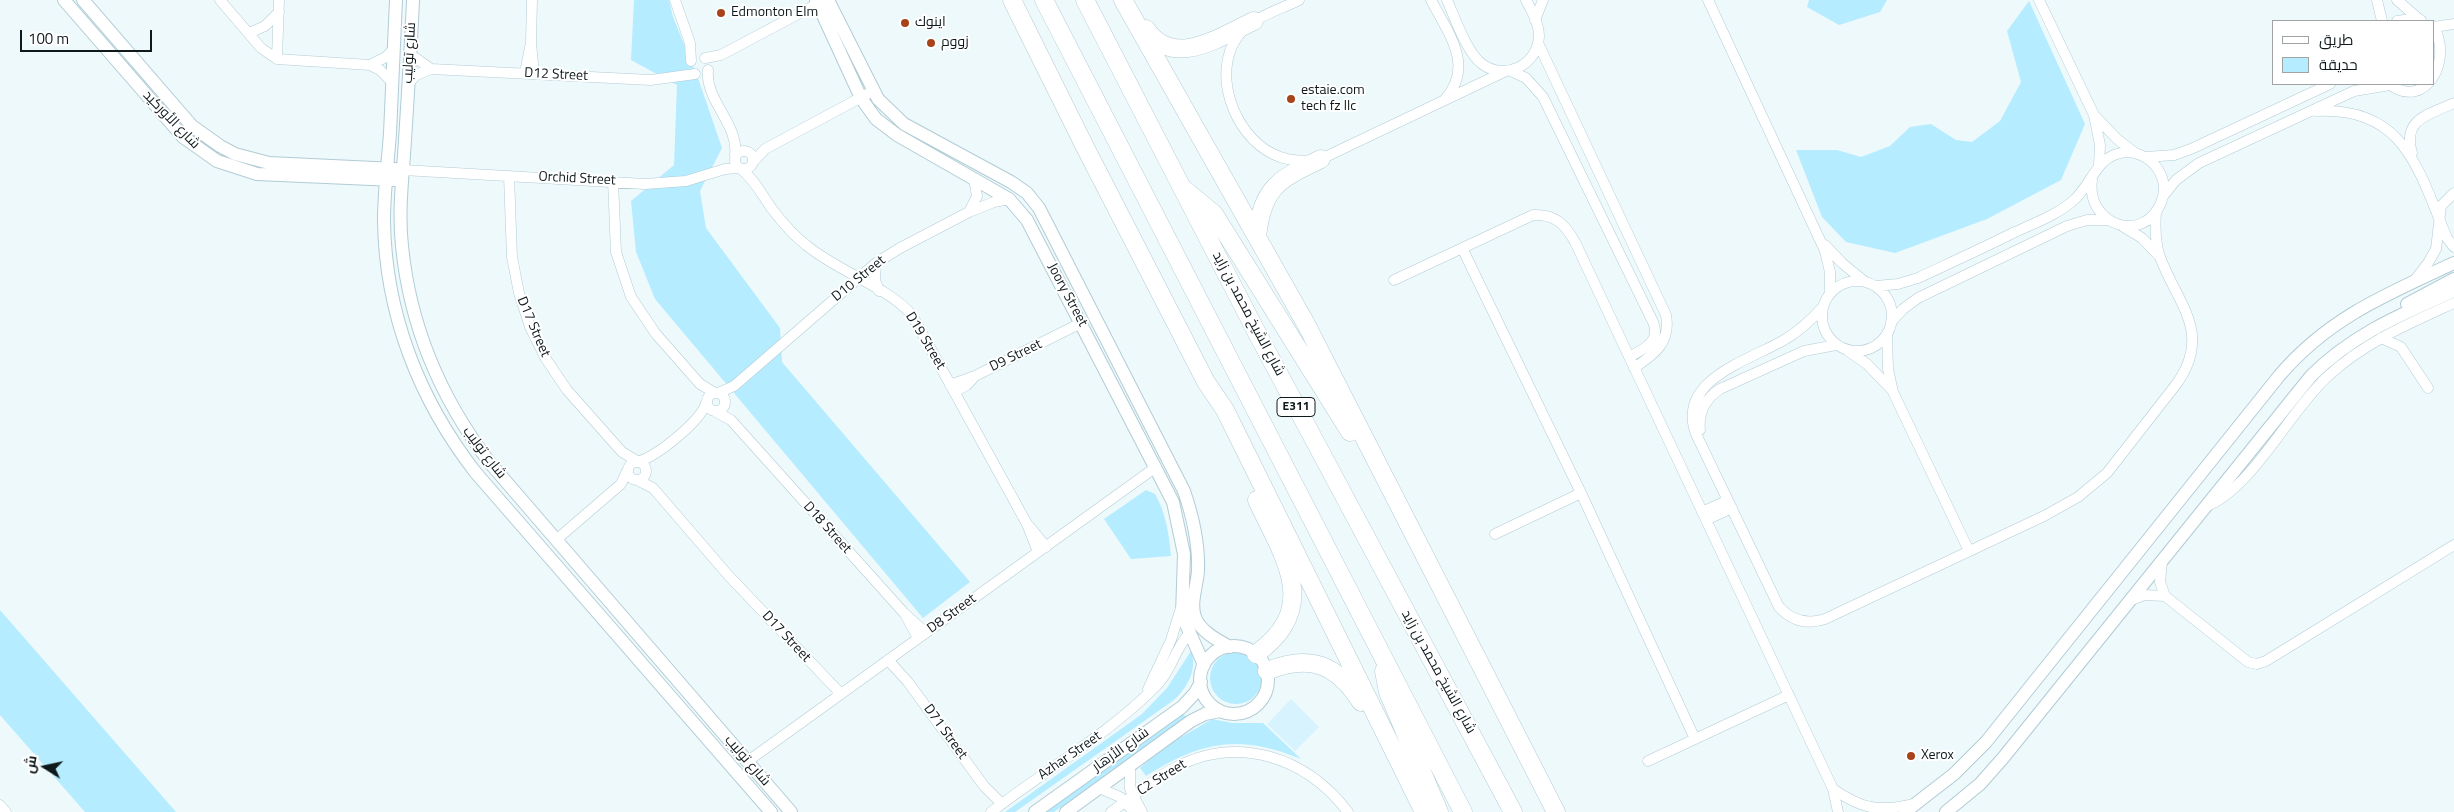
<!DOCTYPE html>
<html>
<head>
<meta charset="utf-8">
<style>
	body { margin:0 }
	#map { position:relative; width:2454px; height:812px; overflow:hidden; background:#eef9fc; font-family:"Titillium Web",Cairo,sans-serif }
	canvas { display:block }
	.legend { position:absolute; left:2272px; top:20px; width:162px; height:65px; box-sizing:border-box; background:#fff; border:1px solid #9fa3a4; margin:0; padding:6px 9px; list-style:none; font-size:15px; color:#0f191c }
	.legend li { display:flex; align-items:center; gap:10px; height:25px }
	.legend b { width:25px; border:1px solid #9fa3a4 }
	.north { position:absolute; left:20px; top:742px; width:50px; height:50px; -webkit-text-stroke:4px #fff; paint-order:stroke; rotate:280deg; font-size:14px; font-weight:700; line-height:20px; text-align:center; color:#0f191c }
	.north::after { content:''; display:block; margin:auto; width:18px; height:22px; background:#0f191c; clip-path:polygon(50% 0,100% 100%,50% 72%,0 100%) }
	.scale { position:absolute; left:20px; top:30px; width:132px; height:22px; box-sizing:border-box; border:2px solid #0f191c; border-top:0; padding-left:6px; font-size:15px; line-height:18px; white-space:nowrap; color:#0f191c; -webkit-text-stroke:4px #fff; paint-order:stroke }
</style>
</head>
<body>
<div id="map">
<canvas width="2454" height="812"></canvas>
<ul class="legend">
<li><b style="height:6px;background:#fff"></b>طريق</li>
<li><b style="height:14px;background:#b5ecff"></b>حديقة</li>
</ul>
<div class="north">ش</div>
<div class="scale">100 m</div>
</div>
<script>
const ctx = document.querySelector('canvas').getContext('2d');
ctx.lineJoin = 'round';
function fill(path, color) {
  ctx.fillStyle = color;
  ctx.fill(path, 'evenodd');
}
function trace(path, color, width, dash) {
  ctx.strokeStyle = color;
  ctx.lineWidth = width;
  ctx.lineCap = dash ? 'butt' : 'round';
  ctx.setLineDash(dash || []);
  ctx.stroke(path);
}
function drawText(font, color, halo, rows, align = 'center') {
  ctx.font = font + ' "Titillium Web",Cairo,sans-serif';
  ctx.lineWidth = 4;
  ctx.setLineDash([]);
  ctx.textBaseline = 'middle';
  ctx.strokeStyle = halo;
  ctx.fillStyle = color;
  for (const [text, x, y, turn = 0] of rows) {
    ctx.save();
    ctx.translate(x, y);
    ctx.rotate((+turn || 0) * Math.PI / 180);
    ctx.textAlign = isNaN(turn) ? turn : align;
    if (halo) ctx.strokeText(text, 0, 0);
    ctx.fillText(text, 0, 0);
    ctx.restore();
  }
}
const built = new Path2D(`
	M1291 699 1319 727 1295 751 1267 724Z`);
const green = new Path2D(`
	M634 0H669L673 17 699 81 722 148 700 191 706 228 780 328 782 362 970 582 923 618 655 299 636 252 631 201 674 165 677 85 631 60Z
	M1809 0H1887L1880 12 1839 25 1807 7Z
	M2029 1 2085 124 2061 180 1987 219 1895 253 1846 242 1822 217 1796 150H1837L1861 157 1890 146 1910 127 1931 124 1956 140 1972 142 2000 121 2021 82 2007 31Z
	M1146 490 1155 494C1166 513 1169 534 1171 556L1131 559 1104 519Z
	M0 610 176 812H85L0 715Z
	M1191 651C1198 669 1187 688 1174 700L1015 812H1005L1142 714 1167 688Z
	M1210 678a26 26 0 1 1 52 0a26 26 0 1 1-52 0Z
	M1182 712 1186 717 1054 812H1043Z
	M1212 719 1232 723H1263L1301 759C1239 734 1202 741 1146 776L1140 768 1161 749Z`);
const minor = new Path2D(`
	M220 0 261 48 277 59 370 65 386 57 394 49
	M532 0 531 43 534 74
	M675 0 690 43 691 61
	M1299 0C1279 10 1252 17 1238 36 1211 73 1234 135 1273 154 1289 162 1305 162 1321 159L1506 71
	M1431 0C1448 33 1475 66 1445 99
	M1447 0C1455 18 1467 53 1482 64 1505 81 1538 65 1539 36 1539 24 1532 11 1526 0
	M1708 0 1825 251 1830 272V293
	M2039 0 2094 115 2100 145 2099 165
	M2377 0 2382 21
	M2397 0 2420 20
	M1535 20 1543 0
	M2397 21 2412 19 2421 20
	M2434 27 2454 24
	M249 33 265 26 279 12
	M1538 43 1666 315C1671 342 1655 354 1634 368
	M410 54 431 69
	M705 58 721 55 817 4
	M277 59 279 0
	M370 65 380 70 393 83
	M708 70C705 101 739 124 735 155
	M1511 71 1526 78 1543 97 1653 322C1661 342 1644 349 1629 357
	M525 73 530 47
	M409 83 416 75 431 69 651 80 695 74
	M2389 84C2426 112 2454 58 2433 26
	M2316 111C2405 107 2418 169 2447 238L2454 247
	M2096 117 2117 139 2134 152
	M735 160a9 9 0 1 1 18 0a9 9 0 1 1-18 0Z
	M2412 153C2402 119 2428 115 2454 103
	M2146 157 2174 155 2191 149 2330 84
	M753 162 765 149 873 91
	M741 169C755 180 762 195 772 209 782 222 793 235 806 245 837 271 888 287 912 315L1027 524 1038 552
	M403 170 645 184 686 181 725 169 739 168
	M509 176 512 257 519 293 530 327 546 359 567 390 622 452 637 461
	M613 181 616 252 631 297 656 334 700 384 715 393
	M2164 195 2176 180 2199 163 2354 91 2390 85
	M969 212 994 202 1009 199
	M2122 226 2142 238 2159 256
	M1825 245 1842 263 1864 281
	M1462 248 1581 493 1695 739
	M876 263 875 280 879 291
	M1394 280 1533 215C1555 214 1565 224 1575 242L1833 789 1838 812
	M1822 316a35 35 0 1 1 70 0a35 35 0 1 1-70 0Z
	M2414 281 2428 263 2436 249 2441 206 2454 193
	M1876 286 1898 284 1918 278C1950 263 1983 248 2015 232 2035 223 2057 215 2074 200 2090 186 2096 160 2117 154 2146 145 2173 175 2161 203 2143 245 2086 225 2092 180
	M1822 308C1811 320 1798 332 1784 340 1748 361 1676 380 1696 434L1779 607C1792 621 1807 625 1825 619L2044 516 2078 497 2107 473 2178 382C2212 332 2177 303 2160 257 2155 243 2155 226 2156 211
	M1891 322 1903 309 1918 298 2067 226 2087 220H2108
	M1887 334 1888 369 1893 392 1969 551
	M2381 338 2401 347 2428 388
	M1848 351 1867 364 1891 389
	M950 385 975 376
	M954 392 967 385 975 376 1081 323
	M707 402a9 9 0 1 1 18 0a9 9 0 1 1-18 0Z
	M718 393 734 386 876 263 900 248 969 212 977 196 974 179
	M716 412 731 420 904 613 926 633
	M1700 430C1698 412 1705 399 1720 389L1804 351 1836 345
	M640 461C658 455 701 421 706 403
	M628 471a9 9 0 1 1 18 0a9 9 0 1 1-18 0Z
	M637 480 653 488 728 575 841 694
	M2207 506C2252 488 2289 412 2327 377 2363 343 2410 323 2454 303
	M1702 512 1728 500
	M1706 520 1732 508
	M1029 526 1046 547
	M1495 534 1581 493
	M556 540 621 484 627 471
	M2162 561 2160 582 2165 596
	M2131 600 2144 595 2165 596 2248 662 2257 664 2266 661 2454 545
	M905 614 918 638
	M888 660 908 682 984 786 1002 804
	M1148 689 1171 640 1181 608
	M748 761 1156 467
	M1648 761 1789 695
	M1130 765V789L1142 812
	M1099 788 1120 797 1134 812
	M1833 789C1862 809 1878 812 1913 804
	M0 805 6 812
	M991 812C1047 769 1108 735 1157 685 1172 670 1175 648 1189 634
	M1111 812C1132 797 1152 780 1174 768 1238 734 1306 757 1348 812`);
const tertiary = new Path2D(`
	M64 0 183 137 217 161 257 174 394 180
	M83 0 192 126 220 146 235 154 269 163 395 169
	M396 0C394 44 392 89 390 133 388 162 384 191 384 220 385 313 419 400 476 473L771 812
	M413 0C411 47 408 93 405 140 403 175 398 210 402 246 410 327 441 399 490 463L791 812
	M816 0 861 98 876 119 897 135 1009 199 1027 220 1173 502 1184 554 1182 615 1204 665
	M828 0 878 99 904 124 1011 182 1027 193 1039 208 1184 491C1193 517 1199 544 1198 571 1197 586 1190 603 1195 617 1200 631 1217 640 1230 647
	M2407 304 2454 279
	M1200 680a34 34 0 1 1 68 0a34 34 0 1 1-68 0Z
	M1035 812 1182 707 1195 693 1201 682
	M1066 812 1191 721 1205 714 1220 711
	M1905 812 1954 774 1986 742 2279 376C2328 318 2387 294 2454 263
	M1946 812 1980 784 2003 758 2311 376C2353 334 2400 315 2454 291`);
const motorway = new Path2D(`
	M1012 0 1085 147 1206 382 1225 410 1424 812
	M1044 0 1463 812
	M1085 0 1257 333 1513 812
	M1123 0 1306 324 1556 812
	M1146 29C1173 70 1221 36 1254 21
	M1185 190 1214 214 1350 432
	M1257 237C1262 187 1279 179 1321 159
	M1256 654C1322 607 1283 557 1257 500
	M1267 671C1309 654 1336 663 1361 702
	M1384 671 1388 692 1439 812`);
const markers = [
	[721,13,5,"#a8421a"],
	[905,23,5,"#a8421a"],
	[931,43,5,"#a8421a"],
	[1291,99,5,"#a8421a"],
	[1911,756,5,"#a8421a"]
];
const shields = [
	[1296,407,38]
];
const shieldNames = [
	["E311",1296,407]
];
const poiNames = [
	["Edmonton Elm",731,13],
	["اينوك",915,23],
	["زووم",941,43],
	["estaie.com",1301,91],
	["tech fz llc",1301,107],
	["Xerox",1921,756]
];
const streetNames = [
	["شارع توليب",410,53,-87],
	["D12 Street",556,75,3],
	["شارع الأوركيد",171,120,46],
	["Orchid Street",577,179,3],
	["D10 Street",859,279,-39],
	["Joory Street",1067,295,62],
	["شارع الشيخ محمد بن زايد",1248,314,62],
	["D17 Street",533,327,67],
	["D19 Street",925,341,59],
	["D9 Street",1016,356,-26],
	["شارع توليب",484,453,52],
	["D18 Street",827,528,48],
	["D8 Street",952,614,-36],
	["D17 Street",786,637,47],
	["شارع الشيخ محمد بن زايد",1438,672,61],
	["D71 Street",945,732,54],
	["شارع الأزهار",1121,750,-35],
	["Azhar Street",1070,756,-35],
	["شارع توليب",747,761,49],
	["C2 Street",1162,778,-32]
];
fill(built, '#d7f4fe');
fill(green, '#b5ecff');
trace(minor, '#b1ccd5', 11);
trace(tertiary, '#b1ccd5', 14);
trace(motorway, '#b1ccd5', 19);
trace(minor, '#fff', 10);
trace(tertiary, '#fff', 12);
trace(motorway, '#fff', 18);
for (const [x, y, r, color] of markers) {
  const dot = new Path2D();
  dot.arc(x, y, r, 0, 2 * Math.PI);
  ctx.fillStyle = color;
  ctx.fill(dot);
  trace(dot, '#fff', 2);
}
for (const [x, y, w] of shields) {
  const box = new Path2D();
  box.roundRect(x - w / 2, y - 9.5, w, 19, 4);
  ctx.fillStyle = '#fff';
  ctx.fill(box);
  trace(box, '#0f191c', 1);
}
drawText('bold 12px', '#0f191c', null, shieldNames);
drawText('14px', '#0f191c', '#fff', poiNames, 'left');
drawText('14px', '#0f191c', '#fff', streetNames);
</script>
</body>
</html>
